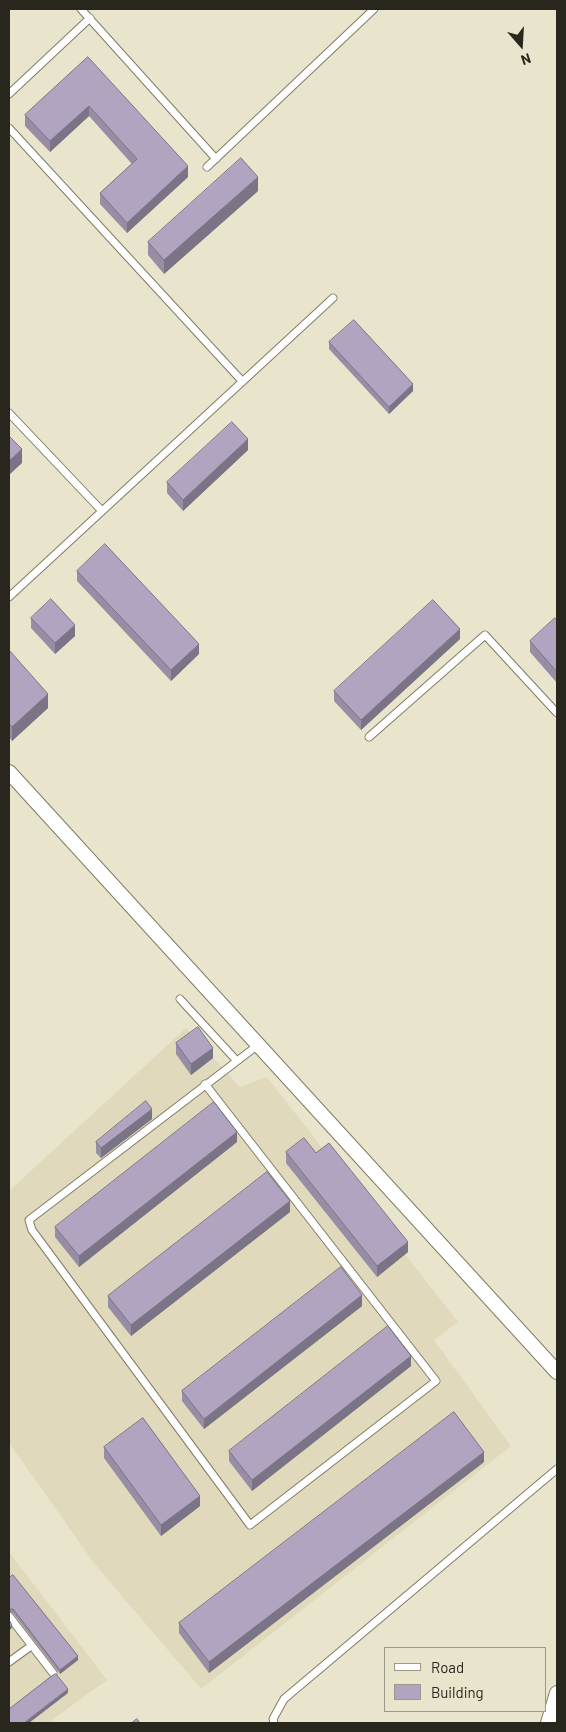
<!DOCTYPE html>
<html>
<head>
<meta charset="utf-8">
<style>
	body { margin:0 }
	#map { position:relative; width:566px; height:1732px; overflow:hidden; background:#e9e5cc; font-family:Barlow,sans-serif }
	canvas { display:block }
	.frame { position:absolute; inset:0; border:10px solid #28261d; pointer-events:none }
	.legend { position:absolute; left:384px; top:1647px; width:162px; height:65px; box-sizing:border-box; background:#e9e5cc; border:1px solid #9c9986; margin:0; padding:6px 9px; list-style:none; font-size:15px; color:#28261d }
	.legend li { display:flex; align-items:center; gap:10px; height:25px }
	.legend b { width:25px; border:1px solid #9c9986 }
	.north { position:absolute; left:496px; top:20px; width:50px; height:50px; -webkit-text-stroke:4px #e9e5cc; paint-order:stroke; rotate:161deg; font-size:14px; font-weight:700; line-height:20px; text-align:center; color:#28261d }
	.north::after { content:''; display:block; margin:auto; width:18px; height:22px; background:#28261d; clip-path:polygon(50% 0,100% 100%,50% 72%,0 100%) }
</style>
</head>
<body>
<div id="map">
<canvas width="566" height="1732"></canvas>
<div class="frame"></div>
<ul class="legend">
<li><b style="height:6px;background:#fff"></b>Road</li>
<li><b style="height:14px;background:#b0a4c0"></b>Building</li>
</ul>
<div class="north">N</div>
</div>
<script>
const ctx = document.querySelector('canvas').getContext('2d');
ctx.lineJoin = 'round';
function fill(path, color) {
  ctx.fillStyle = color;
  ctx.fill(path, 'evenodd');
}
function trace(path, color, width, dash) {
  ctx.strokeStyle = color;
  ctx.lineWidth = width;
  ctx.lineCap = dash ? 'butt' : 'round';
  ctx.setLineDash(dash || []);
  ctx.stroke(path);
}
const built = new Path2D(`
	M186 1028 240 1087 267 1077 458 1322 434 1340 511 1446 201 1689 94 1563 9 1443V1191Z
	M9 1552 107 1680 48 1723H9Z`);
const lane = new Path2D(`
	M81 9 216 159
	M9 94 90 18
	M9 128 242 381
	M207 167 374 9
	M9 413 102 511
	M9 597 333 298
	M369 737 485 635 557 713
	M180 999 236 1060
	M205 1084 436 1381 250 1525 32 1230 29 1220 258 1045
	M9 1616 53 1673
	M9 1662 31 1646
	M274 1723 273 1719 284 1699 557 1469`);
const street = new Path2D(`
	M9 772 557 1372
	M548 1723 557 1693`);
const wall = new Path2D(`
	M88 57 188 177 127 233 100 204V193L132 164 89 116 50 152 25 126V115Z
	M258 191 164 274 148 255V242Z
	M329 342 413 391 389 414 329 349Z
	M248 450 183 511 167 493V482Z
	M77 571 199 654 171 681 77 581Z
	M31 618 75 636 55 654 31 628Z
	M557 620V683L530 652V641Z
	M460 639 361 730 334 701V691Z
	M9 650 48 708 12 741 9 737Z
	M176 1043 213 1058 191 1075 176 1054Z
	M152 1119 101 1158 96 1153V1142Z
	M237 1142 79 1267 55 1237V1227Z
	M286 1152 316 1153 408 1252 377 1277 286 1163Z
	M290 1212 131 1336 108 1307V1296Z
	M362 1306 204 1429 182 1401V1391Z
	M411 1366 252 1491 229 1461V1451Z
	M104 1447 200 1506 161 1536 104 1458Z
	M484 1462 209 1673 179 1633V1623Z
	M9 1578 78 1660 60 1674 13 1613 9 1612Z`);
const shadedWall = new Path2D(`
	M89 106V116L50 152V141Z
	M188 166V177L127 233V223Z
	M258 177V191L164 274V260Z
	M413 384V391L389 414V407Z
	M248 439V450L183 511V500Z
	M22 449V463L9 475V461Z
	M75 625V636L55 654V643Z
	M460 629V639L361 730V720Z
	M199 644V654L171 681V670Z
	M48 694V708L12 741V727Z
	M213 1048V1058L191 1075V1064Z
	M152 1109V1119L101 1158V1148Z
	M237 1132V1142L79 1267V1256Z
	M290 1201V1212L131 1336V1325Z
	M408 1242V1252L377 1277V1266Z
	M362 1295V1306L204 1429V1419Z
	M411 1356V1366L252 1491V1480Z
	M484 1452V1462L209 1673V1662Z
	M200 1496V1506L161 1536V1525Z
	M12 1625V1628L9 1631V1627Z
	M78 1656V1660L60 1674V1670Z
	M68 1689V1693L29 1723H24Z`);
const building = new Path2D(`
	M88 57 188 166 127 223 100 193 137 159 89 106 50 141 25 115Z
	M241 158 258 177 164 260 148 242Z
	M354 320 413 384 389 407 329 342Z
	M232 422 248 439 183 500 167 482Z
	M9 436 22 449 9 461Z
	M105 544 199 644 171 670 77 571Z
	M51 599 75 625 55 643 31 618Z
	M433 600 460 629 361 720 334 691Z
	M555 618 557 620V672L530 641Z
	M9 650 48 694 12 727 9 723Z
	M198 1027 213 1048 191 1064 176 1043Z
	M146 1101 152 1109 101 1148 96 1142Z
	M214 1102 237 1132 79 1256 55 1227Z
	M304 1138 316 1153 329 1143 408 1242 377 1266 286 1152Z
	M267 1172 290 1201 131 1325 108 1296Z
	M341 1267 362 1295 204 1419 182 1391Z
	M388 1326 411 1356 252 1480 229 1451Z
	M454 1412 484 1452 209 1662 179 1623Z
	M143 1418 200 1496 161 1525 104 1447Z
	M13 1575 78 1656 60 1670 13 1609H9V1578Z
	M9 1620 12 1625 9 1627Z
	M56 1674 68 1689 24 1723H9V1709L53 1675Z
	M137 1719 140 1723H132Z`);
fill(built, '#e0d9bb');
trace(lane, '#817c66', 9);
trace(street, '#817c66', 16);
trace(lane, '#fff', 7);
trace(street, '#fff', 14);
fill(wall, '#978da5');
fill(shadedWall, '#7b7386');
fill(building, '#b0a4c0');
trace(building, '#7b7386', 1);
</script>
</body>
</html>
